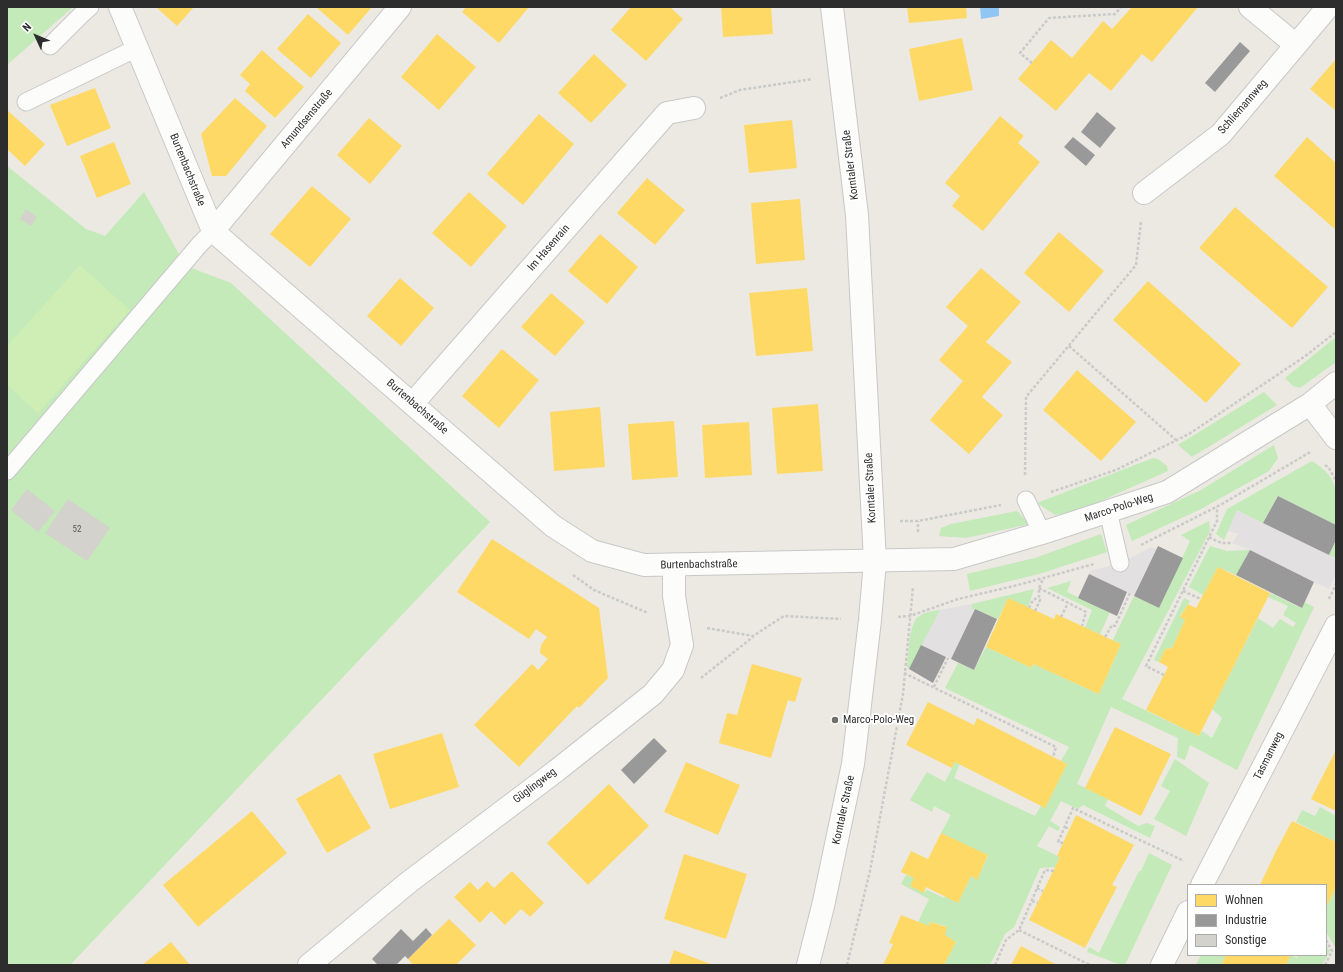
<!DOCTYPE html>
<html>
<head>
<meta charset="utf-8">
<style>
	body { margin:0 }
	#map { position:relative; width:1343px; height:972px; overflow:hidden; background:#ebe9e2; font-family:"Roboto Condensed",sans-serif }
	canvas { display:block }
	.frame { position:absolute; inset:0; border:8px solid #2d2d2d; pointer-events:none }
	.legend { position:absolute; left:1187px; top:884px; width:140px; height:72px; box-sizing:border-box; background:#fff; border:1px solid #ababab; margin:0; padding:5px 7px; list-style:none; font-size:12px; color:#2d2d2d }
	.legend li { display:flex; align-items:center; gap:8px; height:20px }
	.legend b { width:20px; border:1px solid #ababab }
	.north { position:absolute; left:16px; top:16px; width:40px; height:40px; -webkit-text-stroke:3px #fff; paint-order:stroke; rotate:314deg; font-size:11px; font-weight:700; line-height:16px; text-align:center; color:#2d2d2d }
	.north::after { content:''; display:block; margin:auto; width:14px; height:18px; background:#2d2d2d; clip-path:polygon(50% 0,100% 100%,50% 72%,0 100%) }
</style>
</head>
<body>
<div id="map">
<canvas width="1343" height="972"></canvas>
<div class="frame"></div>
<ul class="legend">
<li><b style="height:11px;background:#ffd966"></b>Wohnen</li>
<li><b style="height:11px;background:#999"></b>Industrie</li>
<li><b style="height:11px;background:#d4d2cd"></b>Sonstige</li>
</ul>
<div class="north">N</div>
</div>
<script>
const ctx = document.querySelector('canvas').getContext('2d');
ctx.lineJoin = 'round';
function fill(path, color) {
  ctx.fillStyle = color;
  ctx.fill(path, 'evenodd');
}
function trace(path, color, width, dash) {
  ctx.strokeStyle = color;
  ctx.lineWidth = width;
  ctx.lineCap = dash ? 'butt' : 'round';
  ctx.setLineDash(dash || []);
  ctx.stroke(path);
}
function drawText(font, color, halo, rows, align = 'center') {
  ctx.font = font + ' "Roboto Condensed",sans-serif';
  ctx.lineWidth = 4;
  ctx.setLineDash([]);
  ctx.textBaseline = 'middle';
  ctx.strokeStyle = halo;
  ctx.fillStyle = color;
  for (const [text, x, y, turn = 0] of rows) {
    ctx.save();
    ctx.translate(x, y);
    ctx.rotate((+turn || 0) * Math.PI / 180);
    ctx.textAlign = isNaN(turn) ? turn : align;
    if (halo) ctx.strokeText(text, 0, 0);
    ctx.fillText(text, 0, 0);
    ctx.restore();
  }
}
const industrial = new Path2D(`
	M1237 510 1336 558V574L1329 589 1250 550 1232 543 1238 534 1228 531Z
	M1151 547 1156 549 1134 596 1089 574 1090 571 1120 563Z
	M972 604 971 609H975L951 659 921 645 940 610Z`);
const green = new Path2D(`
	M7 7H73L7 65Z
	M7 166 86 229 105 236 144 192 179 254 173 261 231 283 490 522 70 965H7Z
	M1336 337V362L1300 388 1293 386 1285 378Z
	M1264 392 1277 405 1192 457 1178 445Z
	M1274 445 1278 458 1269 471 1201 509 1132 541 1126 525 1201 490Z
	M1153 458 1158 459 1167 466 1168 471 1078 511 1055 515 1037 503Z
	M1312 461C1342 480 1336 493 1336 525L1278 496 1263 523 1237 510 1224 540 1216 534 1227 509Z
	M1017 511 1030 524 966 538 939 536 941 528 951 524Z
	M1209 521 1210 531 1122 699 1199 736 1202 731 1212 738 1222 718 1212 709 1258 618 1273 628 1280 619 1293 627 1296 623 1283 615 1288 606 1268 597 1270 593 1301 608 1304 602 1314 607 1237 770 1190 745 1185 760 1177 757 1178 738 1111 707 1077 784 1108 799 1105 806 1138 826 1147 823 1155 826 1150 838 1083 805 1078 809 1061 801 1050 821 1060 827 1058 831 1049 826 1037 846 1060 857 1055 867 1040 868 1014 927 1005 934 990 965H944L956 942 945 935 946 926 930 922 929 926 918 922 929 899 901 884 906 875 914 878 924 893 927 890 944 898 945 896 958 903 971 876 977 879 988 856 941 833 951 815 934 806 932 812 910 800 927 772 945 782 955 762 960 764 954 778 1035 816 1041 806 1045 807 1067 764 1061 761 1069 747 945 688 958 663 974 670 986 647 1032 668 1033 664 1099 694 1121 644 1113 640 1134 596 1159 608 1190 541 1181 535Z
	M1101 534 1107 552 1039 574 970 591 967 574 1035 558Z
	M1336 540V558L1329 555Z
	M1210 546 1227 551 1250 550 1236 575 1218 567 1203 595 1189 587Z
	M1071 581 1067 592 1110 612 1100 634 1085 628 1092 610 1047 588Z
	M1034 589 1028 608 1008 598 998 619 975 609H971L972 604Z
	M1184 598 1190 601 1180 616 1185 620 1172 648 1165 649 1159 662 1154 660Z
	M940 610 909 669 907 667C908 657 909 625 917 618 924 612 931 611 940 610Z
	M1175 759 1209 783 1186 836 1154 819 1170 791 1161 786Z
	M1320 807 1336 816V842L1296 822 1302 810 1315 816Z
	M1149 853 1172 865 1125 965H1121L1087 952 1089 947 1099 953 1139 871H1141Z
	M1336 887V949L1326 932V908Z
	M1326 945 1330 951 1322 965H1286L1291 955 1297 958 1298 955H1326Z
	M1201 955H1226L1221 965H1196Z`);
const pitch = new Path2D(`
	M80 265 130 310 38 413 7 385V346Z`);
const water = new Path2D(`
	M980 7H999V16L981 19Z`);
const homes = new Path2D(`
	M156 7H194L177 26Z
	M316 7H372L348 35Z
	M466 7H529L499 43 462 12Z
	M631 7H670L683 19 646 61 611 30Z
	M721 7H771L773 34 723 37Z
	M907 7H966L967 18 909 23Z
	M1132 7H1198L1152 62 1142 54 1111 91 1089 73 1056 111 1018 79 1051 40 1072 58 1103 21 1112 29Z
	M308 14 341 43 311 78 277 49Z
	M437 34 476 67 439 110 401 77Z
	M962 38 973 90 919 101 909 49Z
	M262 50 304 87 275 118 245 91 250 84 240 75Z
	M594 54 627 85 591 123 558 93Z
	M1336 59V111L1310 89Z
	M95 88 111 128 67 146 50 105Z
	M235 98 267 126 226 176H212L201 134Z
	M7 110 45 144 25 166 7 149Z
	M539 114 574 144 523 205 487 174Z
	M1000 116 1024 136 1018 143 1040 162 983 231 952 206 960 196 945 183Z
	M369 118 402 146 370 184 337 155Z
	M792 120 797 168 749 173 744 125Z
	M1307 137 1336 163V230L1274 176Z
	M114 142 131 184 97 198 80 156Z
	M647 178 685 210 655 245 617 213Z
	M312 186 351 219 310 267 270 234Z
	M469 192 507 226 471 267 432 233Z
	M800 199 805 260 756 264 751 203Z
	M1235 207 1328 287 1292 328 1199 248Z
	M1059 232 1104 271 1069 312 1024 273Z
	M600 234 638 267 607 304 568 271Z
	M981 268 1021 302 986 342 1012 362 982 397 1003 415 969 454 930 420 963 381 939 360 968 326 946 307Z
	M400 278 434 308 401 346 367 316Z
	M1148 281 1241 364 1206 403 1113 320Z
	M807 288 813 351 756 356 749 293Z
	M551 293 585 322 555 356 521 327Z
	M502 349 539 380 499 428 462 396Z
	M1077 370 1136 422 1101 461 1043 410Z
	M818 404 823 471 777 474 772 408Z
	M600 407 605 467 554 471 550 412Z
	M674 421 678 477 632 480 628 424Z
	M749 422 752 475 705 478 702 425Z
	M492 539 599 608 608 678 579 708 577 706 519 767 474 725 532 664 538 670 548 659 540 653 541 645 547 637 536 629 529 639 457 592Z
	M1218 567 1270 593 1199 736 1146 710 1168 667 1159 662 1165 649 1172 648 1185 620 1180 617 1188 604 1196 608Z
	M1008 598 1054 619 1056 614 1121 644 1099 694 1033 664 1032 668 986 647Z
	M752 664 802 678 795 702 788 700 771 758 719 743 727 713 737 715Z
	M928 702 974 725 977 718 1067 764 1045 808 955 762 952 768 906 745Z
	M1115 727 1171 754 1141 816 1085 788Z
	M442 733 459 787 390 809 373 754Z
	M1336 750V811L1311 799Z
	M686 762 740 785 718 835 664 812Z
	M340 774 371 828 327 853 296 799Z
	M609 784 649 826 588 885 547 843Z
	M252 811 287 853 198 927 163 885Z
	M1076 815 1134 845 1112 885 1117 887 1085 948 1029 920 1060 857 1057 856Z
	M1292 821 1336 842V887L1326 908V885H1260L1276 851Z
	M941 833 988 855 977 880 971 876 958 903 926 887 924 893 910 886 914 878 901 872 911 851 928 859Z
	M684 854 747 874 726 939 664 919Z
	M512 871 544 903 530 917 521 909 505 925 491 911 480 923 454 897 470 882 478 890 487 881 494 888Z
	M901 915 929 926 930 922 947 927 945 935 956 942 944 965H883L893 944 889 943Z
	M449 919 476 945 456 965H413L408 959Z
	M171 942 190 965H142Z
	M1021 946 1057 965H1011Z
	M674 950 713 965H669Z
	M1226 955H1291L1286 965H1221Z`);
const industry = new Path2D(`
	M1240 42 1250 51 1215 92 1205 83Z
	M1097 112 1116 128 1100 148 1081 132Z
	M1073 137 1095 155 1086 166 1064 147Z
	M1278 496 1336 525V540L1329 555 1263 523Z
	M1158 546 1183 558 1159 608 1134 596Z
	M1250 550 1314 582 1302 608 1236 575Z
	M1089 574 1127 592 1117 616 1078 598Z
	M975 609 997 619 974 670 951 659Z
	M921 645 946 657 933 683 909 669Z
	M654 738 667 751 634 784 621 770Z
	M426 928 432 935 408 959 405 956 396 965H378L372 959 401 929 413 941Z`);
const building = new Path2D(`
	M26 209 37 217 31 226 20 219Z
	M27 489 55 511 38 532 11 510Z
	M68 499 110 528 87 561 45 533Z`);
const path = new Path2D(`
	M1032 63 1020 53 1049 18 1115 14 1121 7
	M720 98 740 90 812 79
	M1069 346 1176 440
	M1325 465 1329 468 1336 481
	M1025 475 1026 397 1136 265 1141 221
	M1051 492 1116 470 1189 434 1304 357 1336 332
	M900 521H918L1001 505
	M918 532V521
	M1209 537 1221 543H1232
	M1141 545 1222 504 1312 451
	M573 575 594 590 648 613
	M1039 588 1086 612 1082 626
	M1183 591 1201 599
	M1329 599 1336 584
	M1029 608 1033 600 1039 597V588L1043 579
	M1035 611 1040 600 1039 597
	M898 617 910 616 958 599 1018 585 1094 564
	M1061 617 1068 603
	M707 628 753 636 784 616 841 619
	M1105 637 1112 625 1115 626 1130 593
	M904 673 1056 747 1053 757
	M1164 675 1146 666 1217 521V507
	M701 678 753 637
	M934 687 948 658
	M1065 827 1069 829
	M1063 843 1058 842 1073 808 1184 861
	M1037 888 1043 891
	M1032 901 1038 903
	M1019 930 1090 965
	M847 965 870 871 903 694 913 587
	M995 965 1006 940 1019 930 1045 870 1054 871
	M1325 965 1332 951 1326 940`);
const service = new Path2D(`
	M50 46 80 16 90 7
	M26 102 137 48
	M7 471 200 244 213 231
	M1026 500 1042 533
	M1108 511 1120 563`);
const minor = new Path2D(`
	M120 7 213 231 553 526 592 551 644 565 954 559 1042 533 1167 492 1310 404 1336 383
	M1250 7 1296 45
	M1144 193 1221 134 1328 7
	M213 231 400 7
	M413 403 667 113 694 108
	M1310 404 1336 438
	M1202 885 1336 626
	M309 965 409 882 556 771 653 694 673 670 682 645 674 596V566
	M1162 965 1188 912`);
const tertiary = new Path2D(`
	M808 965 823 906 853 764 870 620 875 561 857 215 832 7`);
const markers = [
	[835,720,4,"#706f6c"]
];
const numberNames = [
	["52",77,530]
];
const streetNames = [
	["Schliemannweg",1243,107,-49],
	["Amundsenstraße",307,119,-50],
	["Korntaler Straße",851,165,-97],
	["Burtenbachstraße",187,170,68],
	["Im Hasenrain",549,248,-49],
	["Burtenbachstraße",417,407,41],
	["Korntaler Straße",871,488,-93],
	["Marco-Polo-Weg",1119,508,-18],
	["Burtenbachstraße",699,565,-1],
	["Tasmanweg",1269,756,-63],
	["Güglingweg",535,786,-37],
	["Korntaler Straße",844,810,-78]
];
const poiNames = [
	["Marco-Polo-Weg",843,720]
];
fill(industrial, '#e3e0e1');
fill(green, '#c3eab8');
fill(pitch, '#ceeeb5');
fill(water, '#90c6f3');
fill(homes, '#ffd966');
fill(industry, '#999');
fill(building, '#d4d2cd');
trace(service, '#c8c8c7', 19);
trace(minor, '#c8c8c7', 24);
trace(tertiary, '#c8c8c7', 24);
trace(path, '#cacac9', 2.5, [3, 2]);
trace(service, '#fcfcfb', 17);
trace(minor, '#fcfcfb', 22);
trace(tertiary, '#fcfcfb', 22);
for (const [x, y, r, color] of markers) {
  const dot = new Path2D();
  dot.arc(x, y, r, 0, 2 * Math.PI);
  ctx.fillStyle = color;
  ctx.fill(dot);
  trace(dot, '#fff', 1.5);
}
drawText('9px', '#585756', null, numberNames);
drawText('11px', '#2d2d2d', '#fff', streetNames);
drawText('11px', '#2d2d2d', '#fff', poiNames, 'left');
</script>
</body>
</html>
